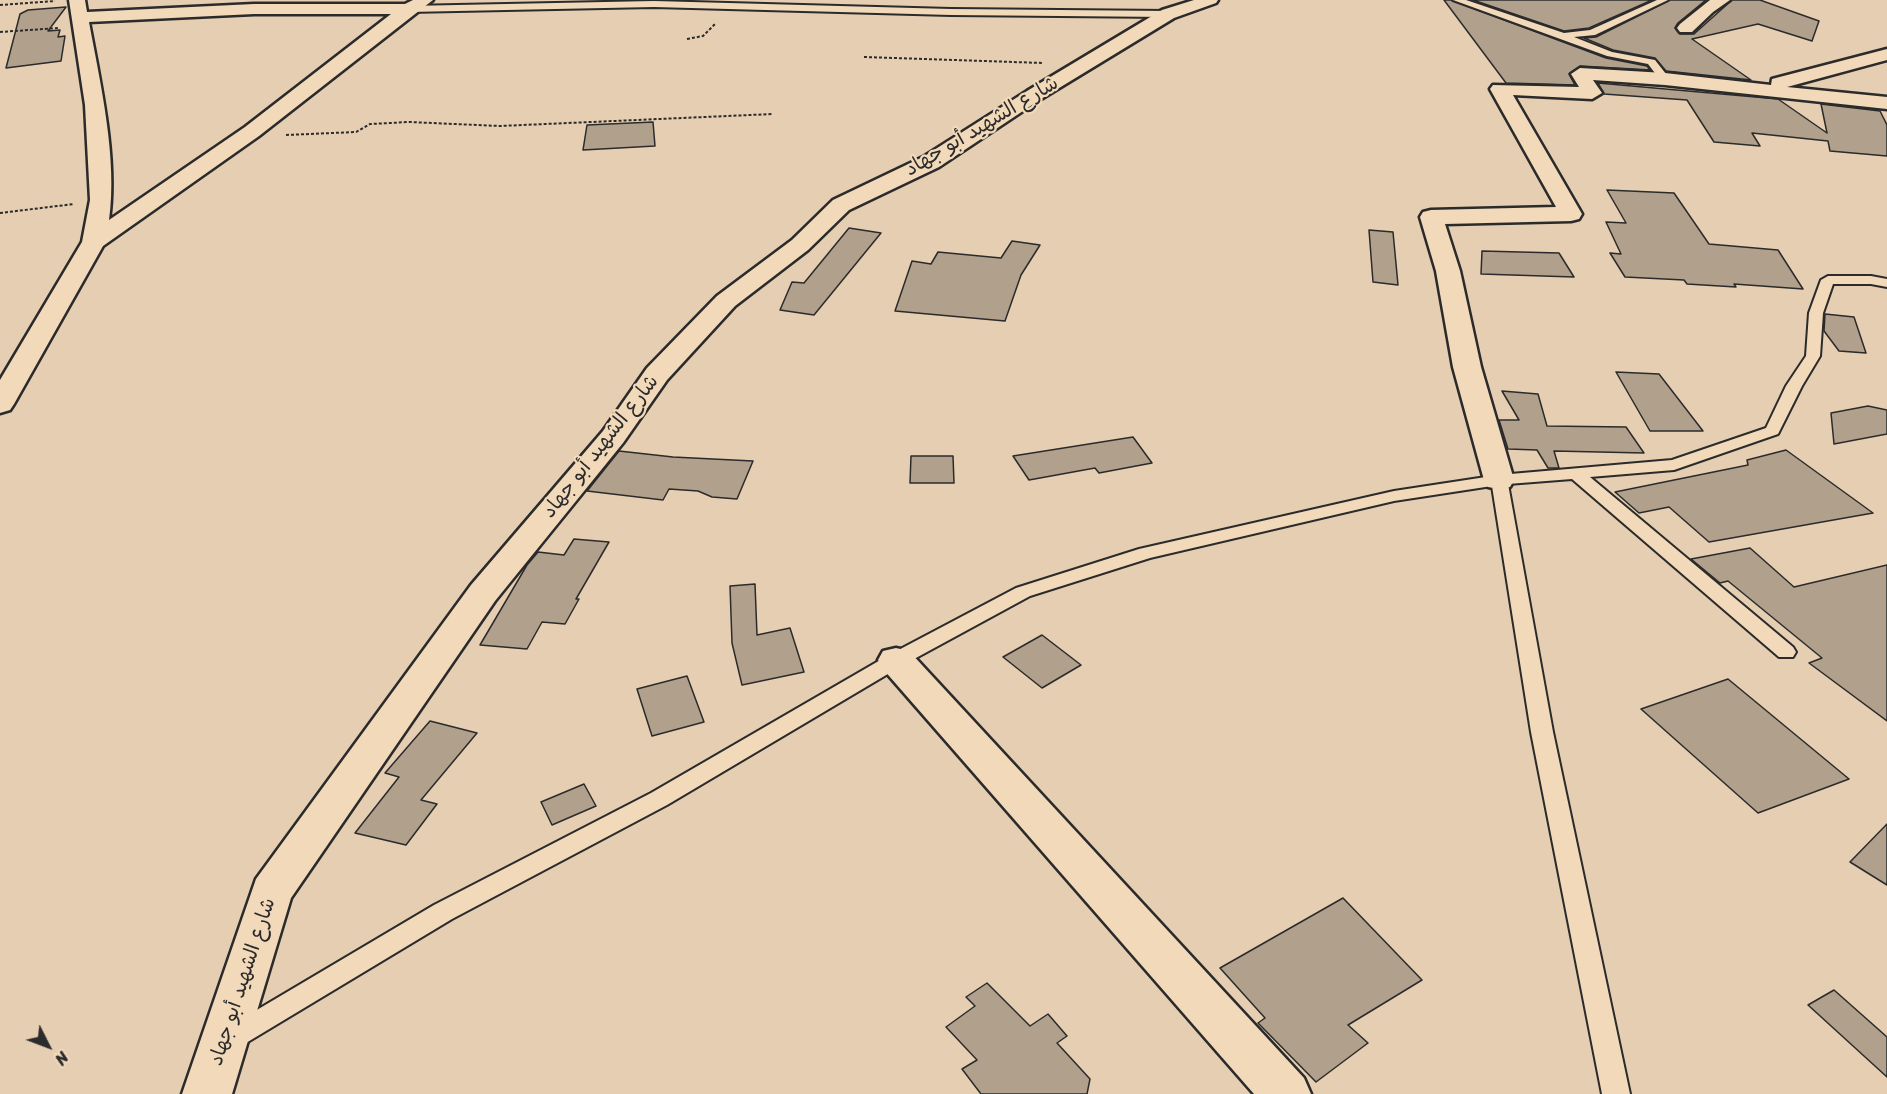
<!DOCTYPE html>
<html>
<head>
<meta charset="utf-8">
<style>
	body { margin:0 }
	#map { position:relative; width:1887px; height:1094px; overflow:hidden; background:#e5ceb1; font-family:Sriracha,sans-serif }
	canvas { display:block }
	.north { position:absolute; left:18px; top:1016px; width:60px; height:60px; -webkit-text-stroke:4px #f1d9b9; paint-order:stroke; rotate:132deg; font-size:16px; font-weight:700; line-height:24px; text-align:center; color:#2b2b2b }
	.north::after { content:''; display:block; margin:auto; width:21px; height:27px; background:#2b2b2b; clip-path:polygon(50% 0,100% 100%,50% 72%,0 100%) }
</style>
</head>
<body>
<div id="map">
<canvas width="1887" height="1094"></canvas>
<div class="north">N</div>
</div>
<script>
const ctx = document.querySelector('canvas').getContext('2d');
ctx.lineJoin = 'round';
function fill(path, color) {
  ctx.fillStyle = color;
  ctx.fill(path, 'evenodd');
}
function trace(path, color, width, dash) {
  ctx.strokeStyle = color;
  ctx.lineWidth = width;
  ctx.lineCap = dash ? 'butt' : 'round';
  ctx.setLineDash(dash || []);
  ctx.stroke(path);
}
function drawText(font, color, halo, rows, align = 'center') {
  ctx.font = font + ' Sriracha,"Playpen Sans Arabic",sans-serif';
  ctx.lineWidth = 4.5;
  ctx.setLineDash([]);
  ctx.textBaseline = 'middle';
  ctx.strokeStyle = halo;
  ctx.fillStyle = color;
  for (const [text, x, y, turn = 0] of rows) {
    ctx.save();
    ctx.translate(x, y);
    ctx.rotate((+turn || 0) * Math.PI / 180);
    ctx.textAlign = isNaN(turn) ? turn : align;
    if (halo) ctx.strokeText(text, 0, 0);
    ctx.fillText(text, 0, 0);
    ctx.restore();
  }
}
const building = new Path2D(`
	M1444 0H1451L1606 58 1647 66 1650 70 1580 66 1569 74 1575 85 1506 83Z
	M1473 0H1652L1589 28 1564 31Z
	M1670 0H1706L1678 23 1675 28 1680 34H1694L1732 0H1760L1819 21 1812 41 1758 24 1692 39 1751 80 1666 71 1655 58 1613 50 1584 38 1596 37Z
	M66 7 48 31 60 30 58 37 65 36 61 61 6 68 20 14 28 10Z
	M1598 83 1778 99 1827 133 1821 104 1880 111 1887 125V156L1830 151 1828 141 1752 133 1760 146 1714 142 1687 100 1604 94Z
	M653 122 655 146 583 150 587 125Z
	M1607 190 1674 193 1709 244 1778 250 1803 289 1734 284 1736 287 1687 284 1684 280 1625 277 1610 253 1621 254 1606 222 1626 223Z
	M849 228 881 233 814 315 780 310 792 282 804 283Z
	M1369 230 1393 232 1398 285 1373 282Z
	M1012 241 1040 245 1021 275 1005 321 895 311 912 261 931 264 938 252 1001 258Z
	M1482 251 1559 253 1574 277 1481 274Z
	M1825 314 1854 317 1866 353 1839 351 1824 331Z
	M1616 372 1659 374 1703 431H1650Z
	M1502 391 1538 394 1547 426 1626 427 1644 453 1554 451 1559 468H1548L1537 450 1508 449 1499 420H1519Z
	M1868 406 1887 410V434L1834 444 1831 413Z
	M1133 437 1152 463 1099 473 1095 468 1029 480 1013 456Z
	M1786 450 1873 513 1709 542 1669 507 1639 513 1615 492 1748 465 1747 460Z
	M619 451 673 457 753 461 737 499 712 497 698 491 669 489 663 500 587 491Z
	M911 456H953L954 483H910Z
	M574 539 609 542 576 599H579L565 624 542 622 527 649 480 645 527 565 538 552 564 555Z
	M1750 548 1794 587 1887 565V721L1809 663 1822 658 1728 581 1720 583 1691 559Z
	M755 584 757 635 790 628 804 672 742 685 732 643 730 586Z
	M1042 635 1081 665 1042 688 1003 657Z
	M687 676 704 722 652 736 637 689Z
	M1728 679 1849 779 1758 813 1641 709Z
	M430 721 477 733 421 800 437 804 406 845 355 833 399 777 385 773Z
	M584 784 596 806 552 825 541 802Z
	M1887 824V885L1850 862Z
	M1343 898 1422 980 1348 1025 1368 1043 1316 1082 1258 1023 1265 1018 1220 968Z
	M987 983 1030 1026 1048 1014 1067 1036 1057 1043 1090 1079 1087 1094H981L962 1069 977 1060 946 1027 975 1006 966 997Z
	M1834 990 1887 1037V1077L1808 1005Z`);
const path = new Path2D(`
	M0 5 55 1
	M0 32 59 28
	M687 39 703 36 715 24
	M864 57 1043 63
	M286 135 356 132 370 124 409 122 500 126 773 114
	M0 213 74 204`);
const lane = new Path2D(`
	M1453 0H1466L1564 33 1590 30 1657 0H1668L1595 35 1574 37 1612 52 1655 60 1670 79 1661 81 1648 64 1607 56Z
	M654 1 951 9 1168 11 1173 14 1168 17 951 15 654 7 408 12 403 9 408 6Z
	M1828 276H1871L1887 279V287L1871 284H1833L1823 313 1820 356 1802 386 1778 434 1674 470 1590 477 1793 647 1796 652 1793 657H1779L1572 479 1508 484 1553 732 1630 1094H1602L1531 732 1492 486 1394 501 1150 558 1030 596 903 665 667 805 452 919 241 1046 232 1050 223 1046 219 1038 223 1030 434 905 651 793 889 655 1016 588 1139 549 1394 491 1499 475 1672 460 1766 428 1786 386 1806 356 1809 313 1821 280Z`);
const street = new Path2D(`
	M69 0H85L87 12 254 4H405L413 0H433L259 136 103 246 14 404 10 410 0 413V380L82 242 90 200 85 105ZM254 14H391L245 127 109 220C118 159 100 82 89 22Z
	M1194 0H1218L1216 3 1174 18 1041 99 939 167 849 210 808 250 735 306 667 380 623 443 495 601 291 898 232 1094H182L256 879 471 585 603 431 647 368 717 296 792 240 833 200 923 157 1027 91 1162 10Z
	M1710 0H1730L1713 12 1692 32H1680L1677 28 1680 24Z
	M1887 49V60L1787 87 1887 97V109L1665 85 1593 80 1602 93 1592 99 1513 95 1582 214 1579 219 1571 221 1445 224 1460 271 1481 367 1514 480 1510 487 1499 489 1488 487 1484 480 1453 367 1436 271 1420 217 1423 212 1431 210 1556 207 1490 89 1493 85 1579 87 1571 74 1580 68 1665 73 1771 85 1772 79Z
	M896 648 909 651 1304 1078 1311 1094H1254L883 669 878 660 883 651Z`);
const streetNames = [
	["شارع الشهيد أبو جهاد",982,127,-31],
	["شارع الشهيد أبو جهاد",601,447,-52],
	["شارع الشهيد أبو جهاد",243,982,-72]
];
fill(building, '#b0a08c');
trace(building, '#2b2b2b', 1.5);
trace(lane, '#2b2b2b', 4);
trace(street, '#2b2b2b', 5);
trace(path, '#2b2b2b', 2, [3, 2]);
fill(lane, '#f1d9b9');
fill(street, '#f1d9b9');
drawText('20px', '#2b2b2b', '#f1d9b9', streetNames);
</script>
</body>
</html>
